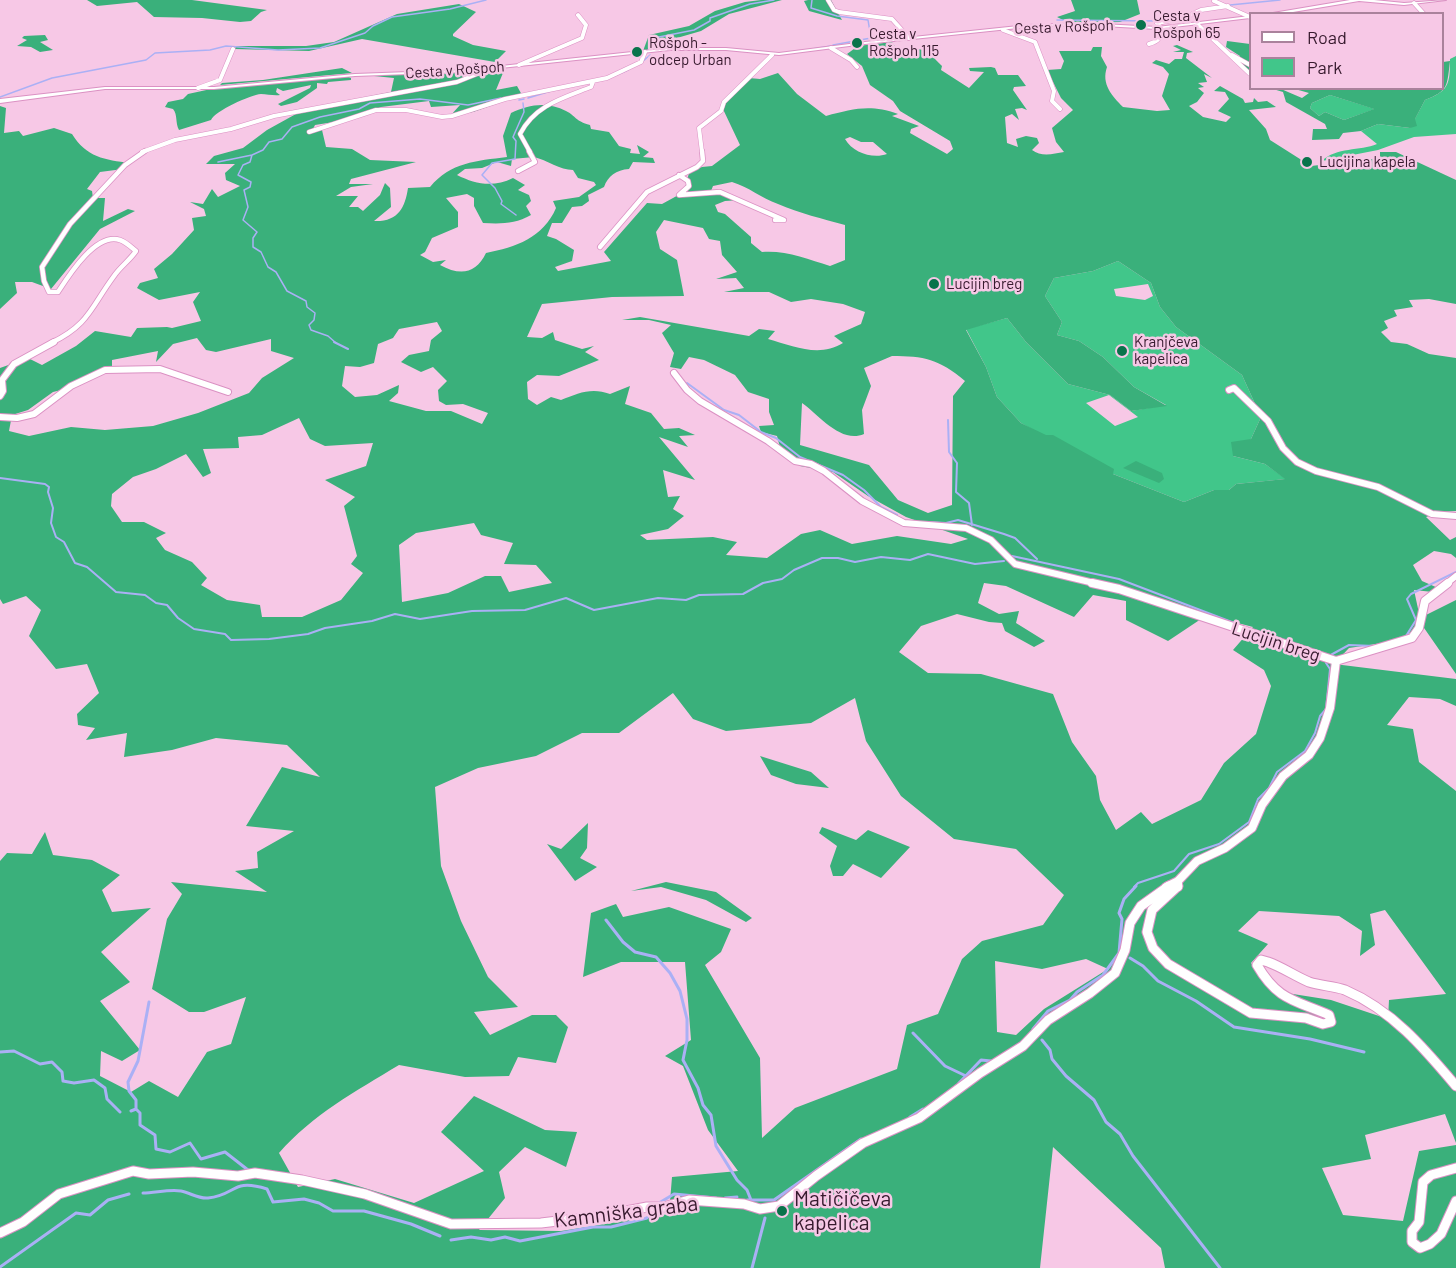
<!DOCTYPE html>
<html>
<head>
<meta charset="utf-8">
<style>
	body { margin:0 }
	#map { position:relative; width:1456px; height:1268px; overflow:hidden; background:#f7c8e6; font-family:Barlow,sans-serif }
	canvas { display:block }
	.legend { position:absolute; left:1249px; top:12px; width:195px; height:78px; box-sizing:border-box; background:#f7c8e6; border:2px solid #aa829c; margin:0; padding:8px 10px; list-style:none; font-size:18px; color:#371a2e }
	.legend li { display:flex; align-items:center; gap:12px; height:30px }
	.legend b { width:30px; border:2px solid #aa829c }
</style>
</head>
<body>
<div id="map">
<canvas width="1456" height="1268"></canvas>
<ul class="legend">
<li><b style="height:8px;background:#fff"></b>Road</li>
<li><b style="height:16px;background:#41c68a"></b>Park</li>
</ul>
</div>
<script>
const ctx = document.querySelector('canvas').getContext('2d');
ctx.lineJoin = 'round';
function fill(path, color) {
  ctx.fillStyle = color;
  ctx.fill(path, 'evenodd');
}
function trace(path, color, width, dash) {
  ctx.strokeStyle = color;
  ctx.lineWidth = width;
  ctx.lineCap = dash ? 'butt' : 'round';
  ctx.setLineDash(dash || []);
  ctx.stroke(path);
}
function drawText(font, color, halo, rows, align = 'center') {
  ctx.font = font + ' Barlow,sans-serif';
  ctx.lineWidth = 5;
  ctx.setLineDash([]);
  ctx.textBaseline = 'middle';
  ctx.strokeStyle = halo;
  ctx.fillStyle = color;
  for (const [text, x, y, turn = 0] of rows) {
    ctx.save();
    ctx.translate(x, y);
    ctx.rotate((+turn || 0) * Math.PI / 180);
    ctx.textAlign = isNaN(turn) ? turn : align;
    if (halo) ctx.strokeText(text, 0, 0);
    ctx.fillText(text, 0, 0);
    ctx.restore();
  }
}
const green = new Path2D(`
	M1456 56V134L1414 137 1378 150 1322 161C1336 147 1360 151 1377 144L1361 131 1378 124 1410 128 1425 100C1449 91 1450 84 1450 59Z
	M1330 95 1375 109 1344 120 1325 112 1319 116 1310 108 1312 103Z
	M1118 261 1151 283 1160 307 1176 327 1242 375 1261 417 1251 439 1233 456 1265 464 1286 479 1236 484 1229 490H1214L1184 502 1113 474 1021 423 997 397 986 367 966 329 1007 318 1026 342 1068 384 1110 395 1131 411 1166 405 1134 387 1103 357 1079 341 1057 335 1062 322 1045 296 1054 278 1093 271ZM1148 284 1153 296 1145 300 1116 296 1114 289ZM1109 395 1138 417 1115 426 1086 403Z`);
const forest = new Path2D(`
	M87 0H192L267 10 261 12 251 21 240 22 202 18 154 17 137 2 97 6Z
	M761 0H782L729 14 701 31 670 40 664 46 673 48 643 51 649 35 689 26 715 11 745 2Z
	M808 0H831L842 20 809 11 804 1Z
	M1071 0H1137L1140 14 1120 22 1069 23 1057 17 1075 11Z
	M459 4 476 12 453 34V36L473 45 506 51 495 62 362 39 309 51 235 49 236 46H306L334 42 397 14Z
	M45 35 48 40 40 42 53 50 40 52 31 47 17 46 27 40 22 38 24 36Z
	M1227 41 1250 44V72L1238 62 1240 56 1226 47Z
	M892 42 899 52C926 46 925 49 942 66L941 70 969 88 984 72 970 71 969 68 991 67 995 68 998 75H1018L1026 86 1014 87 1013 90 1027 110 1022 108 1015 109 1019 120 1012 114 1005 117 1007 143 1018 147 1016 139 1026 136 1037 138 1039 143 1032 150C1041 157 1053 154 1064 152L1056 142 1052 128 1073 110 1061 98 1047 70 1061 69 1064 61 1059 51H1091L1093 47H1102L1101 56 1107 67C1101 84 1112 96 1123 107L1157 111 1170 110 1162 96 1169 74 1163 67 1152 63 1156 60 1169 64 1175 59H1182L1184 52H1173L1181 50 1173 46 1177 45 1193 52 1187 53 1186 58 1212 78 1204 74 1207 82 1198 83 1204 87 1198 88 1204 93 1197 102 1189 106 1203 117 1226 122 1231 117 1218 111 1229 99 1225 92 1214 91 1220 86 1243 99 1245 103 1253 102 1254 98 1258 102 1267 101 1276 107 1249 110 1266 129 1270 140 1311 166 1380 158V152H1396L1456 180V304L1429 299 1409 300 1413 307 1394 310 1397 316 1384 321 1388 328 1381 332 1391 342 1407 344 1429 354 1456 358V511L1441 512 1426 517 1450 540 1456 537V558L1451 554 1434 551 1413 565 1422 581 1438 588 1433 592 1414 590 1420 618 1456 600V674L1422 625 1396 641 1349 648 1334 664 1456 679V706L1440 699 1409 697 1387 725 1413 729 1419 762 1456 791V1143L1445 1114 1365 1135 1371 1159 1322 1168 1343 1215 1403 1221 1419 1151 1456 1145V1268H1165L1161 1248 1053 1147 1040 1268H0V861L7 853 32 854 45 832 53 855 92 860 120 875 102 890 112 912 151 908 101 952 130 982 100 1001 140 1050 122 1061 101 1051 100 1076 131 1092 149 1081 178 1097 207 1052 231 1044 246 997 204 1012H189L152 989 167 919 182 894 171 882 267 892 235 871 258 868 257 852 294 831 246 826 282 767 320 777 287 745 216 738 172 750 124 757 127 733 86 740 95 728 78 725 77 714 99 693 87 664 56 669 29 636 41 610 26 596 3 604 0 599V368L28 358 42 365 76 346 95 331 131 337 137 328 167 327 172 328 201 321 193 302 200 292 159 300 137 288 140 283 158 278 154 269 172 254 194 230 192 218 206 216 204 209 190 202 203 204 212 189 218 197 240 186 226 180 225 173 235 164H206L214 156 243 148 267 130 305 109 391 92 394 78 364 75 444 74 505 68 496 90 517 86 522 95 473 112 451 115 460 105 431 107 429 101 381 107 340 121 315 125 312 131 322 130 326 147 352 149 370 160 416 162 351 179 349 184H373L351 187 336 196H358L349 207H358L363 211 380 195 385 183 390 188 391 207 374 221C398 222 405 208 408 188L430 187C451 162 476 161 507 157L503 136 511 113C528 105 547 101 566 111 576 116 575 121 590 125L591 129 609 132 619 146 631 149 630 153 640 154 637 145 649 152 643 157 653 158 655 163 633 162 629 169C616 170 608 176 604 187L588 195 589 201 582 206 572 207 562 223H552L547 236 556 239 574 250 572 261 555 267 558 271 611 261 604 252 647 203 662 204 684 192 689 173 702 167 712 166 740 145 722 107 749 78 760 79 778 73 797 94 826 116C853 109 870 104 898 114L892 116 919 126 911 129 910 133 947 154 953 149 950 141 900 111 893 101 870 85 862 66 847 54 858 46ZM850 137 861 142H873L887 154C873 159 853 153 845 139ZM534 157C547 160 560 170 573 170L578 178 594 182 596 185 579 197 553 201 556 208C543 238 516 247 486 253 476 274 460 276 440 265L446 260 433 262 420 255 425 252 432 238 458 227V212L446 198 467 194 474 198V206L483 223C501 224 515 224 531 215L526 206 531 201 529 195 518 190 525 185 513 178C493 188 475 184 457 175L465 169 482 168 497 162 511 166 512 159ZM732 182C749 187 761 198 778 204 799 213 823 219 845 225V260L830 266C808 259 785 250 762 252L751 243V237L725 214 718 212 715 205 725 201 741 200 711 191 713 186ZM664 220 703 228 709 239 720 241 722 255 737 272 716 279 736 278 744 288 724 292H769L791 302 811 299 843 304 865 312 861 324 834 336 843 343C819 358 793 346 768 339L775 331 759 329 749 336 640 317 622 320H649L671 325 662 333 674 353 670 367 681 369 689 357 704 360 735 375 748 392 769 399V412L774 425 759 426 761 432 777 436 781 451 800 466 833 472 868 496 906 517 968 539 951 544 897 536 852 544 820 530 801 534 767 558 726 555 737 542 713 537 647 540 640 535 668 529 684 516 673 509 680 496 668 497 663 470 695 480 659 437 688 447 679 436 695 435 679 428 664 429 651 413 625 404 630 386 610 394C592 387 578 393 561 400L551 397 537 405 528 399 527 382 537 375 559 376 599 360 585 352 594 346 582 349 555 340 553 332 542 338 527 337 542 304 612 297 684 296 677 260 660 249 656 232ZM1118 261 1151 283 1160 307 1176 327 1242 375 1261 417 1251 439 1231 442 1233 456 1265 464 1285 479 1236 484 1229 490H1214L1184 502 1113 474 1114 469 1053 435H1046L1021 423 997 397 986 367 966 330 1007 318 1026 342 1068 384 1110 395 1131 411 1167 406 1134 387 1103 357 1079 341 1057 335 1062 322 1045 296 1054 278 1093 271ZM437 322 442 331 431 340 429 351 409 355 401 362 421 372 433 367 447 381 438 390 439 401 446 405 463 404 488 413 482 424 451 411H426L389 401 398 393 399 385 377 395 355 397 342 386 345 366 360 367 374 363 378 344 393 338 399 329ZM197 338 206 350 216 352 271 339V351L294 358 262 378 249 393 198 413 153 426 105 430 71 427 29 436 9 431 12 415 28 410 53 392 73 387 112 369V360L158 351 156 362 173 344ZM892 356C924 356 939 359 965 381L953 396 952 505 928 513 898 500 869 465 800 445 802 403C819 415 841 444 864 434L862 410 871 386 864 368ZM299 418 310 439 325 446 373 443 366 466 325 480 355 497 344 506 357 556 351 564 363 573 341 600 302 617H262L260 605 227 600 201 585 207 578 192 562 165 550 156 538 166 533 144 522H122L111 506 112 494 133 477 156 469 186 454 203 477 211 473 203 449 239 448 238 437 262 435ZM474 523 481 535 513 543 504 564 536 565 552 583 509 592 501 576H485L448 593 402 602 399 545 416 533ZM984 583 1006 586 1074 617 1093 595 1126 601V620L1168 641 1207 615 1253 627 1233 650 1264 670 1271 686 1256 734 1224 763 1201 800 1152 824 1141 812 1116 830 1100 800 1096 776 1072 742 1053 694 981 674 928 673 899 652 921 626 957 614 989 622 1002 623 1005 631 1034 647 1045 641 1016 623 1019 611 999 614 978 603ZM673 693 693 719 726 731 811 723 855 698 866 741 901 796 954 839 1016 849 1064 895 1043 925 982 941 962 959 938 1014 907 1025 897 1069 795 1108 762 1138 760 1058 705 965 721 952 731 929 669 907 623 917 616 904 591 913 583 977 621 962H685L691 1040 665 1056 683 1066 708 1130 738 1171 672 1177 669 1214 561 1231 479 1230 505 1198 499 1172 525 1147 566 1167 577 1132 545 1130 474 1096 441 1132 484 1171 414 1203 335 1179 298 1187 279 1153C312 1115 356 1091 399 1065L465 1077 509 1076 518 1057 556 1063 568 1027 556 1015H532L490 1035 474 1012 518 1007 488 977 461 921 441 866 435 787 478 768 536 756 582 733H619ZM1385 910 1446 994 1389 1000 1388 1019 1331 1000 1274 991 1251 963 1268 944 1238 931 1259 911 1339 916 1362 931 1360 956 1375 945 1370 914ZM1086 959 1108 969 1044 1009 1016 1035 997 1032 995 961 1042 969Z
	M1450 61C1447 85 1449 91 1425 100L1415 119 1417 126 1410 128 1378 124 1361 131 1343 133 1339 139 1312 140 1313 129H1327L1325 124 1286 102 1283 92 1273 89H1281L1302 98 1309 93 1295 89 1442 88 1443 62ZM1330 95 1374 109 1344 120 1325 112 1319 116 1310 108 1312 103Z
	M342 68 352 73 220 85 222 83 263 80Z
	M346 76 351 78V80L328 82 327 84 317 83V88L297 102 281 106 278 104 310 88 311 85 283 91 277 88 276 92 280 95C274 96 267 94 261 94 250 95 215 111 211 120L179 130C175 123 178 115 173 109L165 107 168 102 183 99 188 94 211 89Z
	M0 106 6 108 4 133 19 131 23 136 54 128 72 134C86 157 105 160 130 163L123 169 100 172 87 189 92 191 93 198H105L103 221 128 209 135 211 100 229 51 289 32 282H15L17 293 0 309Z
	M1136 461 1162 473 1164 479 1159 483 1123 468Z
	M760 756 811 772 829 788 796 784 771 775Z
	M588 823 587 848 580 858 597 867 575 881 547 844 561 849Z
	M822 827 856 840 868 830 910 847 881 878 853 864 843 876H833L830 866 837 846 819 833Z
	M666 882 716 892 752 918 746 922 706 900 661 887 631 891Z`);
const streamFar2 = new Path2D(`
	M812 0 811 8 837 16 868 20 871 38 833 45
	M1230 5 1280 0
	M1057 20 1158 21
	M812 49 831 46
	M648 50 654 38 694 30 710 21V18L750 4 774 0
	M641 63 650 55
	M614 76 628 70
	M0 97 52 78 146 60 155 53 210 50 226 46 278 50 320 48 365 33 373 26 392 17 450 9 486 0
	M528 98 551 91
	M519 100 524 99
	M218 162 252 155
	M516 215 501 204 502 201 495 188 482 175 492 163 515 159 516 141 513 137 524 112 523 103
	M336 343 328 336 311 330 309 325 314 320 315 313 307 307 306 301 287 291 276 272 268 267 261 252 253 247V238L257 232 243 220 248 207 244 190 250 187 251 182 238 175 243 165 250 162 252 155 263 150 269 142 282 139 292 127 320 117 359 109 370 103 420 99 468 105 501 98`);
const streamFar1 = new Path2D(`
	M334 342 348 349
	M687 383 724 410 739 415 761 432 776 438 800 457 843 475 864 490 881 507 897 515
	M948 420 949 452 957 463 956 492 969 503 972 525
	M0 478 45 484 49 487 48 492 53 508 51 523 56 537 64 542 75 563 87 567 116 592 145 595 156 603 167 605 178 618 194 629 225 634 231 640 269 639 308 634 325 628 372 621 395 614 420 619 472 611 525 610 566 598 594 610 658 598 686 600 699 595 743 594 763 583 782 579 794 570 822 558H838L855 562 881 557 910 560 928 554 975 564 1004 561
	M928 522 946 523 958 520 1004 534 1015 538 1037 559
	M1012 556 1119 579 1237 624
	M1406 636 1416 620 1407 599 1411 594 1456 572
	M1327 657 1349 645 1375 646
	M1134 887 1138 883 1174 871 1189 854 1219 844 1249 822 1258 799 1269 788 1277 772 1305 751 1315 733 1320 716 1326 709 1330 669 1326 663`);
const stream = new Path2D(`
	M606 920 623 942 635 952 656 957 670 973 680 991 687 1019V1040L683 1060 698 1088 703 1105 711 1115 716 1146 737 1180 747 1190 751 1200
	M1130 958 1143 966 1158 981 1196 1001 1234 1027 1310 1039 1364 1052
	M1033 1029 1048 1011 1070 1000 1077 992 1103 975 1119 953 1122 919 1119 913 1124 899 1136 886
	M913 1033 945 1066 966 1076
	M1042 1040 1050 1050 1052 1059 1066 1076 1094 1100 1106 1122 1120 1134 1133 1156 1220 1268
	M0 1052 14 1051 40 1064 52 1062 62 1072 63 1081 74 1083 94 1080 105 1088 107 1099 120 1112
	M959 1083 981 1060 991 1061
	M136 1109V1100L129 1091 128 1082 138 1061 149 1002
	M131 1111 136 1109 140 1113V1125L155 1135 156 1149 170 1152 190 1143 201 1159 225 1152 248 1170
	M910 1117 923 1109
	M143 1193C155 1193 169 1189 181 1191 191 1193 198 1199 208 1198 237 1195 231 1178 267 1189L273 1202 304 1199 319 1203 333 1211H364L411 1224 440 1236
	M725 1198 737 1197
	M747 1200H774L861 1139
	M659 1203 674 1194 716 1198
	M451 1240 471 1237 491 1240 505 1237 520 1241 593 1227H611L647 1218 652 1211
	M0 1267 76 1213 90 1215 108 1200 129 1194
	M752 1268 765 1218`);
const streetFar4 = new Path2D(`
	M828 0 834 10 839 12 892 19 909 38
	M1214 1 1250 17
	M1414 3 1424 14
	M1186 17 1201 10 1228 6
	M1197 24 1250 74
	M1003 30 1035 42 1054 91 1052 101 1060 109
	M1149 44C1157 42 1162 38 1162 30L1157 23 1183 18
	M831 48 851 60 857 67
	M1232 55 1250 65
	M519 65 582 38 586 25 578 15
	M198 88 220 80 233 49
	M309 132 376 110H406L442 117 452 116 505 99 607 78 641 62 645 52
	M142 152 175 140 231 129 274 116 457 82 492 68
	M530 152 520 134C535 105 563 98 591 87L593 82
	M702 152 699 128 721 111 724 102 772 55`);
const streetFar3 = new Path2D(`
	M518 171 535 162 529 151
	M679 175 688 181 689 186 679 195 720 192 784 220H775
	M600 247 647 192 697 167 703 161 702 151
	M51 343C89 325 91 307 114 276 120 267 130 260 136 251 131 247 126 242 120 240 96 232 69 275 58 292H49L44 281 42 267 70 224 125 165 145 151`);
const streetFar2 = new Path2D(`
	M674 373 687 390 700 401 768 441 795 461 811 464 824 471 862 501 904 523 966 528 991 540 1015 564 1098 584
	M1229 390 1234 388 1268 421 1283 448 1297 462 1316 471 1378 487 1432 514 1456 516
	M0 396 3 391 2 380 14 364 54 342
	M0 417 17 418 34 414 71 386 105 370 160 369 228 392
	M1446 584 1456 576`);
const streetFar1 = new Path2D(`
	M1092 583 1119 589 1336 661
	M1178 881V887
	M1166 887 1178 881 1197 861 1225 848 1252 828 1262 805 1283 776 1309 755 1320 738 1330 708 1336 661 1412 638 1419 628 1425 601 1448 583`);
const street = new Path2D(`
	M1178 886 1152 910 1147 932 1153 948 1168 964 1251 1013 1306 1018 1323 1024 1331 1022 1329 1015C1295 1000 1278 1001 1257 965L1261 960 1268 962C1282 967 1295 976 1309 982 1321 986 1334 986 1345 990 1392 1010 1424 1048 1456 1086
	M1456 1168 1431 1175 1423 1182 1419 1222 1412 1231V1242L1420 1248 1430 1244 1441 1234 1456 1201
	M0 1233 23 1222 59 1194 133 1171 149 1174 193 1172 238 1176 255 1173 302 1180 365 1194 451 1224 541 1223 600 1216 647 1207H664L689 1200 744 1204 760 1209 779 1206 816 1176 863 1143 919 1118 980 1073 1023 1046 1048 1020 1090 993 1115 973 1125 950 1130 923 1141 906 1169 886`);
const secondary = new Path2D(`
	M1350 0H1374L1404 3 1446 0 1404 5 1359 1 1281 14H1267Z
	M1250 16V18L1157 29 1084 25 1028 27 865 44 779 55 726 50H670L463 72 355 76 214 89H105L0 103V99L105 87H214L355 74 463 70 670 48H726L779 53 865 42 1028 25 1084 23 1157 27Z`);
const markers = [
	[1141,25,6,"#09734b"],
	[857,43,6,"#09734b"],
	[637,52,6,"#09734b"],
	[1307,162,6,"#09734b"],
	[934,284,6,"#09734b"],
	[1122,351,6,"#09734b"],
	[782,1211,6,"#09734b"]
];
const farPoinames = [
	["Cesta v",1153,16],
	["Rošpoh 65",1153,33],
	["Cesta v",869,34],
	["Rošpoh 115",869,51],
	["Rošpoh -",649,43],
	["odcep Urban",649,60],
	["Lucijina kapela",1319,162],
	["Lucijin breg",946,284],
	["Kranjčeva",1134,342],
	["kapelica",1134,359]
];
const farStreetnames = [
	["Cesta v Rošpoh",1064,27,-2],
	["Cesta v Rošpoh",455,70,-4]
];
const streetNames = [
	["Lucijin breg",1276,642,18]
];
const nearPoinames = [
	["Matičičeva",794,1199],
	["kapelica",794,1223]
];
const nearStreetnames = [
	["Kamniška graba",626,1212,-7]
];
fill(green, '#41c68a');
fill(forest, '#3ab07b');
trace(streamFar2, '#aab0f5', 1.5);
trace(streamFar1, '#aab0f5', 2);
trace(stream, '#aab0f5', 3);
trace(streetFar4, '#db91c3', 5);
trace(streetFar3, '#db91c3', 6);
trace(streetFar2, '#db91c3', 8);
trace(streetFar1, '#db91c3', 10);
trace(street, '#db91c3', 11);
trace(secondary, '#db91c3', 2);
trace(streetFar4, '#fff', 4);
trace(streetFar3, '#fff', 4.5);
trace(streetFar2, '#fff', 6);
trace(streetFar1, '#fff', 8);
trace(street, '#fff', 9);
fill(secondary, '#fff');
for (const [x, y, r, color] of markers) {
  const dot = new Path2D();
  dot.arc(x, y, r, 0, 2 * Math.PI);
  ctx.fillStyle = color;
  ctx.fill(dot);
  trace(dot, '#f7c8e6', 2);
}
drawText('15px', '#371a2e', '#f7c8e6', farPoinames, 'left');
drawText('15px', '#371a2e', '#f7c8e6', farStreetnames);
drawText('18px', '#371a2e', '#f7c8e6', streetNames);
drawText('21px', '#371a2e', '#f7c8e6', nearPoinames, 'left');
drawText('21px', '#371a2e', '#f7c8e6', nearStreetnames);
</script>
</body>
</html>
